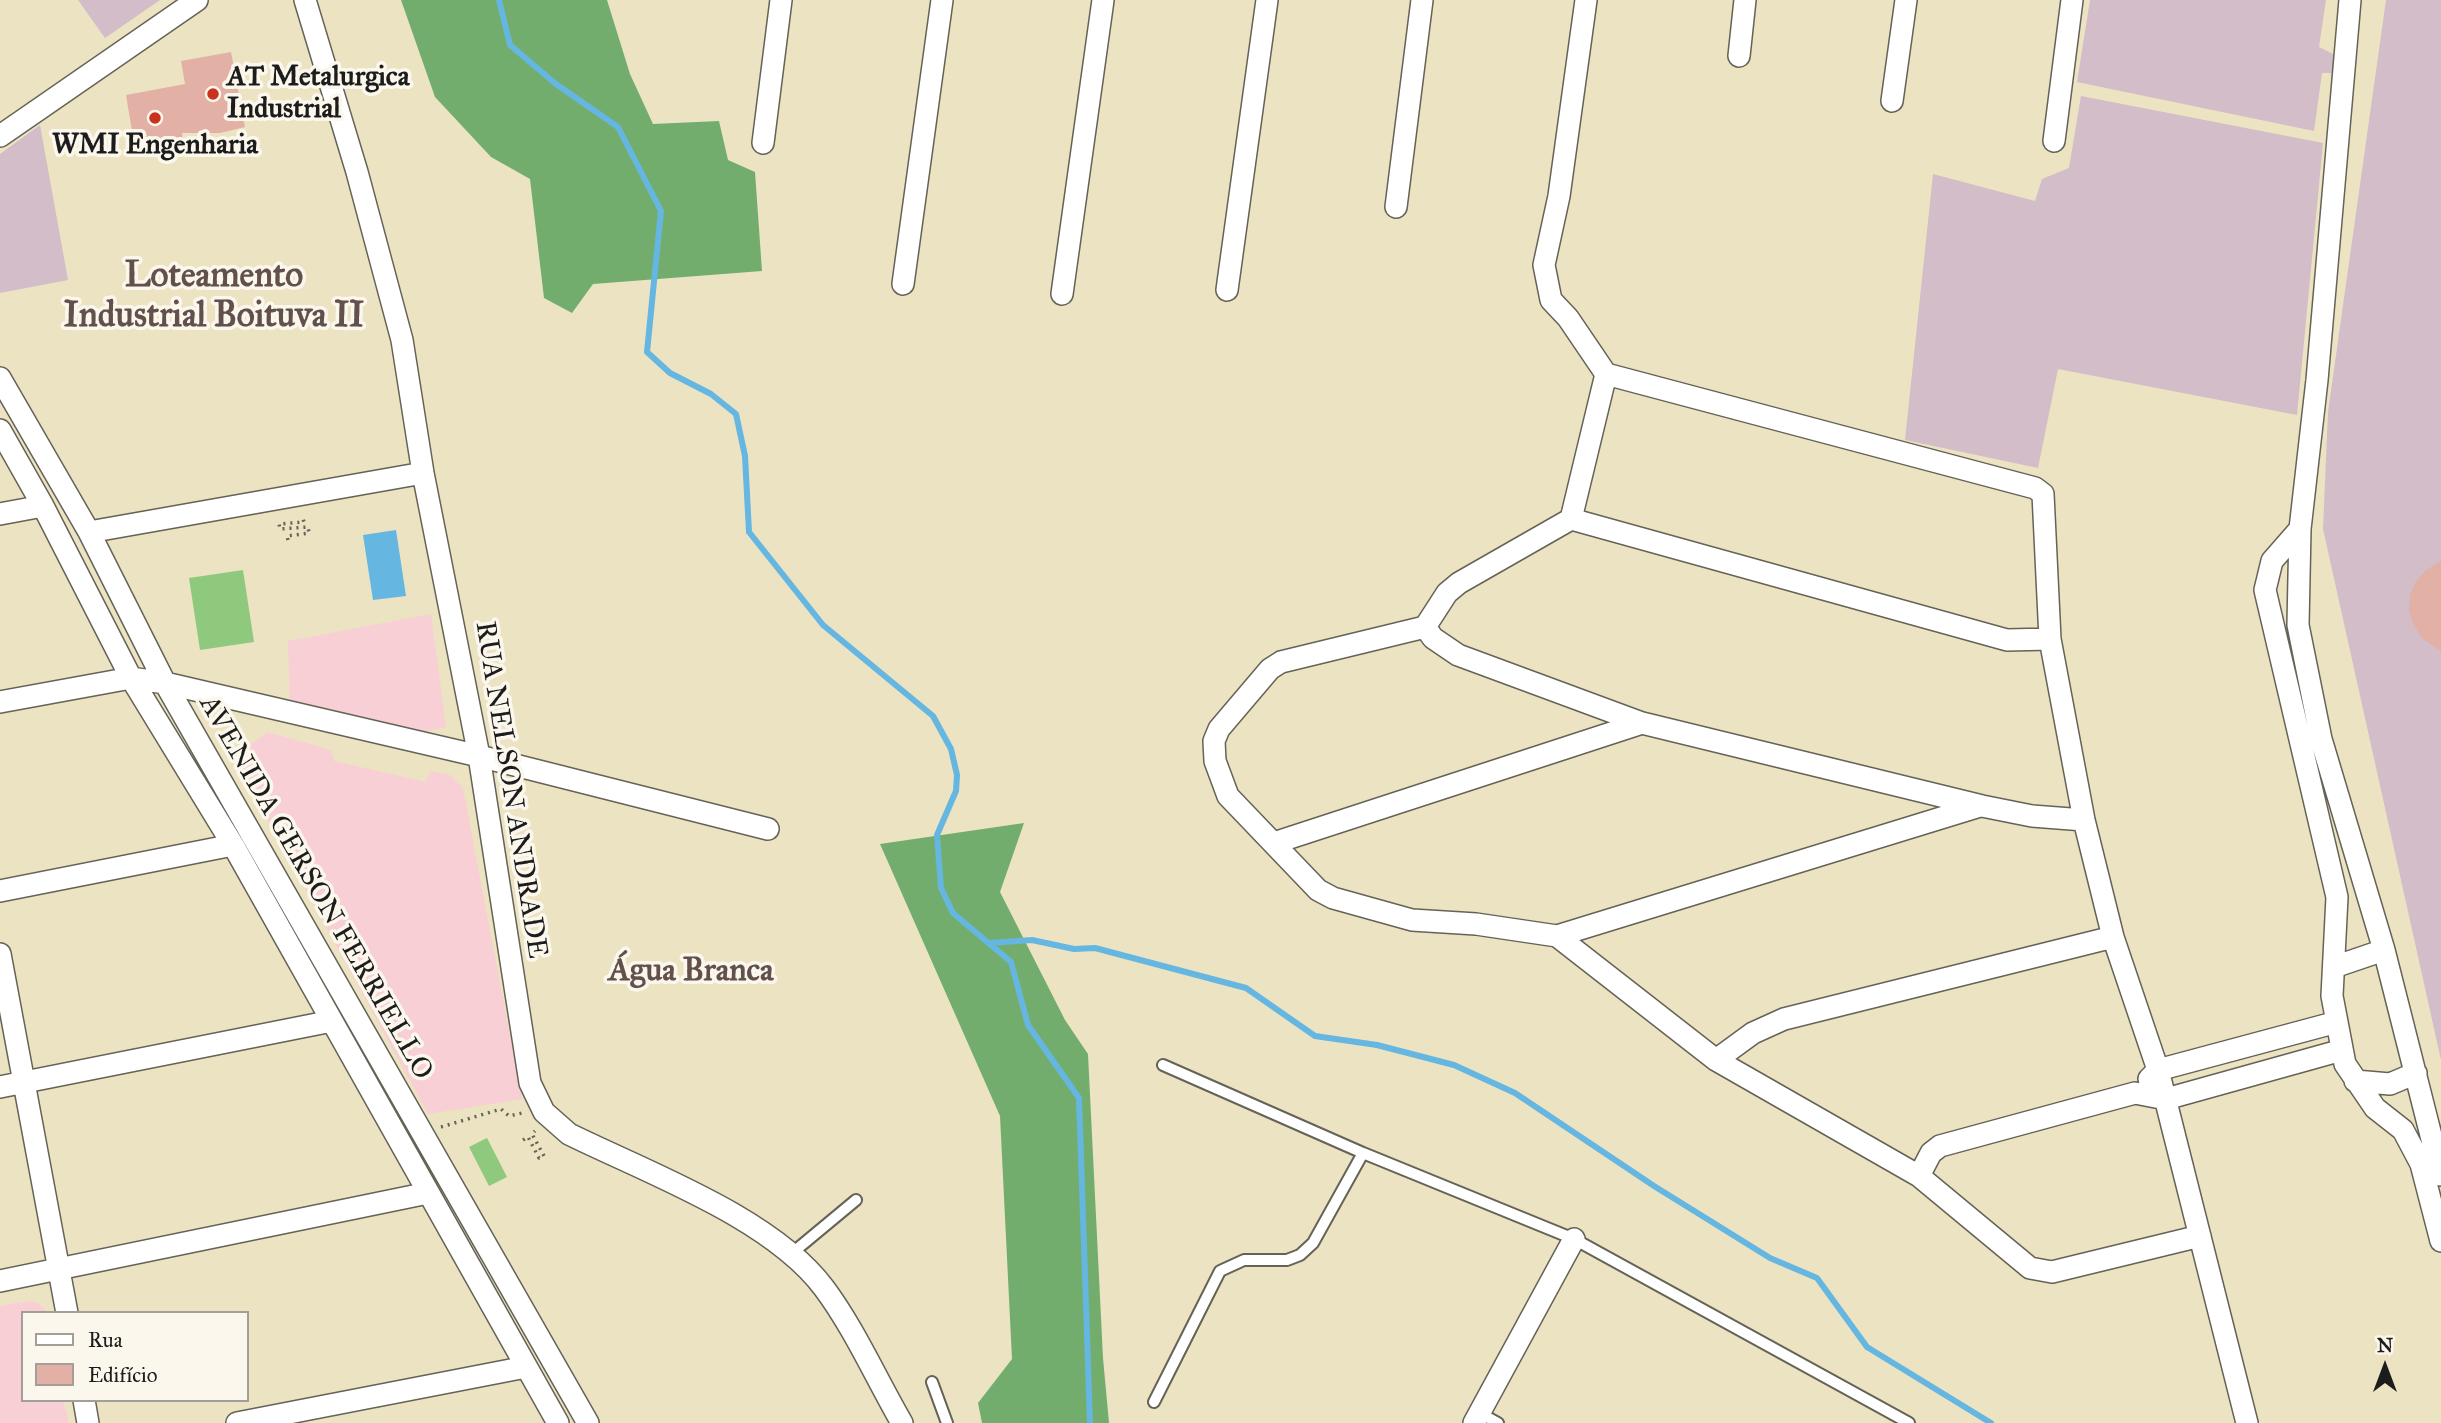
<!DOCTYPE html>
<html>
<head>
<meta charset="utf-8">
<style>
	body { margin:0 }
	#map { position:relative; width:2441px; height:1423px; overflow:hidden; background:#ece3c3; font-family:"IM FELL Great Primer",serif }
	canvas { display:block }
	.legend { position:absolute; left:21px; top:1311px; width:228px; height:91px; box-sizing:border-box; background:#fbf7ec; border:2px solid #a29f99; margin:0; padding:9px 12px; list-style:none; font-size:21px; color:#1c1c1c }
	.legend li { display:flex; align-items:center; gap:14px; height:35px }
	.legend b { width:35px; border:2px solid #a29f99 }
	.north { position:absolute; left:2350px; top:1332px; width:70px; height:70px; -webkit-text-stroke:5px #fbf7ec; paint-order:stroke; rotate:0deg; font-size:19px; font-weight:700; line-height:28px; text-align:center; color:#1c1c1c }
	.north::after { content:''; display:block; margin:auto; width:24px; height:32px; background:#1c1c1c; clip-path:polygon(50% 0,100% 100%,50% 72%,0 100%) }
</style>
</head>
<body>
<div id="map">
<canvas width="2441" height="1423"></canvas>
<ul class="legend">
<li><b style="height:9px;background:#fff"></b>Rua</li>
<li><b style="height:19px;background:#e3b0a5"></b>Edifício</li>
</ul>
<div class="north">N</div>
</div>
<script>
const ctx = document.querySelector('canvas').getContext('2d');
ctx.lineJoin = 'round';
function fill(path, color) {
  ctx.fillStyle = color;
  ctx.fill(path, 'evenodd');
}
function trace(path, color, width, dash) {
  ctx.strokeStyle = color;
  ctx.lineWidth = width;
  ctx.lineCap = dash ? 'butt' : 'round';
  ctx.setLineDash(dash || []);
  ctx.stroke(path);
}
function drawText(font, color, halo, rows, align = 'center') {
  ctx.font = font + ' "IM FELL Great Primer",serif';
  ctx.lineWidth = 7;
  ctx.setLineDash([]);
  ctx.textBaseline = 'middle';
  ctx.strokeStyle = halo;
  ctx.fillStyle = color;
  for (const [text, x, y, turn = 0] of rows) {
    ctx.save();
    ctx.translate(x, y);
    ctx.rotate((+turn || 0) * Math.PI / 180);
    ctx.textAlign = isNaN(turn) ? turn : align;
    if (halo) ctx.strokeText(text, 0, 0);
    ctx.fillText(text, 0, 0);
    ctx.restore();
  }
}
const built = new Path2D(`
	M431 614 446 727 418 733 290 704 288 641Z
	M267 732 331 750 334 761 426 782 430 771 450 775 463 788 522 1099 428 1114 234 758Z
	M26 1301 38 1303 48 1313H23V1400H63L69 1423H0V1306Z`);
const industrial = new Path2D(`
	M78 0H160L105 38Z
	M2090 0H2326L2319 47 2339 57 2337 73H2322L2314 131 2077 82Z
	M2386 0H2441V1060L2323 529 2328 412Z
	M2081 96 2323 143 2297 415 2058 369 2038 468 1905 440 1933 174 2035 201 2042 179 2069 168Z
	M40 125 68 280 0 293V154Z`);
const green = new Path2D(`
	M243 570 254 642 200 650 189 578Z
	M487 1138 507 1177 489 1186 469 1147Z`);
const forest = new Path2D(`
	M401 0H607L630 74 653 124 719 121 728 160 755 172 762 271 593 284 572 313 544 298 530 179 491 157 435 97Z
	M1024 823 1000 892 1065 1020 1088 1054 1103 1358 1109 1423H982L978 1403 1012 1359 1000 1116 880 844Z`);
const water = new Path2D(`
	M396 530 406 596 373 600 363 535Z`);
const stream = new Path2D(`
	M499 0 510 45 556 84 618 127 661 211 647 352 670 373 711 394 736 414 745 456 749 532 823 625 933 716 951 749 957 775 956 791 937 835 941 888 953 913 1011 962 1028 1025 1079 1098 1090 1423
	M989 943 1032 940 1074 949 1095 948 1246 988 1315 1036 1377 1045 1454 1065 1515 1093 1654 1186 1770 1258 1817 1278 1867 1347 1991 1423`);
const building = new Path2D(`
	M231 52 245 127 220 133H182L183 141 135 149 126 95 185 84 181 61Z
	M2441 561V651L2423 639 2414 626 2409 611 2410 595 2416 581 2426 570Z`);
const path = new Path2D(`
	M288 540 287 536 309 533 308 527 280 529 279 524 304 522 302 516
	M441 1127 501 1109 509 1116 522 1113
	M523 1140 528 1137 539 1158 544 1156 532 1134 535 1131`);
const service = new Path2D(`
	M1163 1065 1363 1153
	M791 1254 856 1200
	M932 1382 947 1423
	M1154 1402 1220 1271 1244 1260H1287L1300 1255 1313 1243 1363 1153 1574 1239 1909 1423
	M1480 1413 1498 1423`);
const minor = new Path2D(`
	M305 0 357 172 402 340 423 473 479 756 530 1083 544 1112 569 1134C648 1173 772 1218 824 1288 854 1328 877 1380 902 1423
	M1586 0 1559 196 1544 265 1551 300 1568 318 1606 374 2035 488 2043 494 2050 639 2084 820 2113 937 2158 1070 2247 1423
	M2350 0 2317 380 2300 529 2298 625 2321 739 2384 950 2441 1175
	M1739 56 1745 0
	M1892 101 1906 0
	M0 136 197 0
	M2054 141 2072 0
	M763 143 781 0
	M1396 207 1422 0
	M903 284 942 0
	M1227 290 1267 0
	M1062 294 1103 0
	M1606 374 1571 519 1459 583 1447 593 1425 627 1281 662 1270 669 1219 729 1214 741 1215 761 1228 796 1318 890 1333 898 1412 920 1476 924 1557 936 1716 1060 1919 1176 2030 1268 2052 1272 2200 1236
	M0 378 89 532 165 683 588 1423
	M0 430 43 506 131 678 233 845 558 1423
	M0 514 43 506
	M1571 519 2007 640 2050 639
	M2300 529 2272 561 2265 590 2337 897 2332 996 2345 1064 2375 1108 2403 1130 2421 1164 2441 1241
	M89 532 423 473
	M1425 627 1433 638 1458 655 1642 723 1982 806 2032 816 2084 820
	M0 702 131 678 165 683 479 756 768 829
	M1274 843 1642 723
	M0 891 233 845
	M1557 936 1980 806
	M0 954 67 1313
	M2334 967 2384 950
	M1716 1060 1753 1033 1784 1019 2113 937
	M2149 1079 2158 1070 2337 1022
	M2355 1081 2390 1084 2416 1073
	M0 1087 332 1021
	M1919 1176 1931 1153 1940 1146 2135 1093 2166 1099 2342 1050
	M0 1281 428 1193
	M84 1400 88 1423
	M237 1423 526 1367
	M1474 1423 1574 1239`);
const markers = [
	[213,94,7,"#c8321e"],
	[155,118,7,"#c8321e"]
];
const poiNames = [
	["AT Metalurgica",227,78],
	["Industrial",227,110],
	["WMI Engenharia",155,146,"center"]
];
const streetNames = [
	["RUA NELSON ANDRADE",510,790,81],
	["AVENIDA GERSON FERRIELLO",315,888,60]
];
const quarterNames = [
	["Água Branca",691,972]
];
const districtNames = [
	["Loteamento",214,277],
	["Industrial Boituva II",214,317]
];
fill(built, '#f7cfd4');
fill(industrial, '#d2bdc8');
fill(green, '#8fc97e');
fill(forest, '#73ad6d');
fill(water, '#65b6e0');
trace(stream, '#65b6e0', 6);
fill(building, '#e3b0a5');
trace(service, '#656256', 14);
trace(minor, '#656256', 24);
trace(path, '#656256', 3.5, [2, 5]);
trace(service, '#fff', 10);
trace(minor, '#fff', 21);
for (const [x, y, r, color] of markers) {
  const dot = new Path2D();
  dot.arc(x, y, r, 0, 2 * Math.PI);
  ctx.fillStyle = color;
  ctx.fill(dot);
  trace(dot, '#fbf7ec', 2.5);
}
drawText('bold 28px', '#1c1c1c', '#fbf7ec', poiNames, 'left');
drawText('28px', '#1c1c1c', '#fbf7ec', streetNames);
drawText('bold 32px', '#62504c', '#fbf7ec', quarterNames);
drawText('bold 35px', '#62504c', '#fbf7ec', districtNames);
</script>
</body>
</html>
